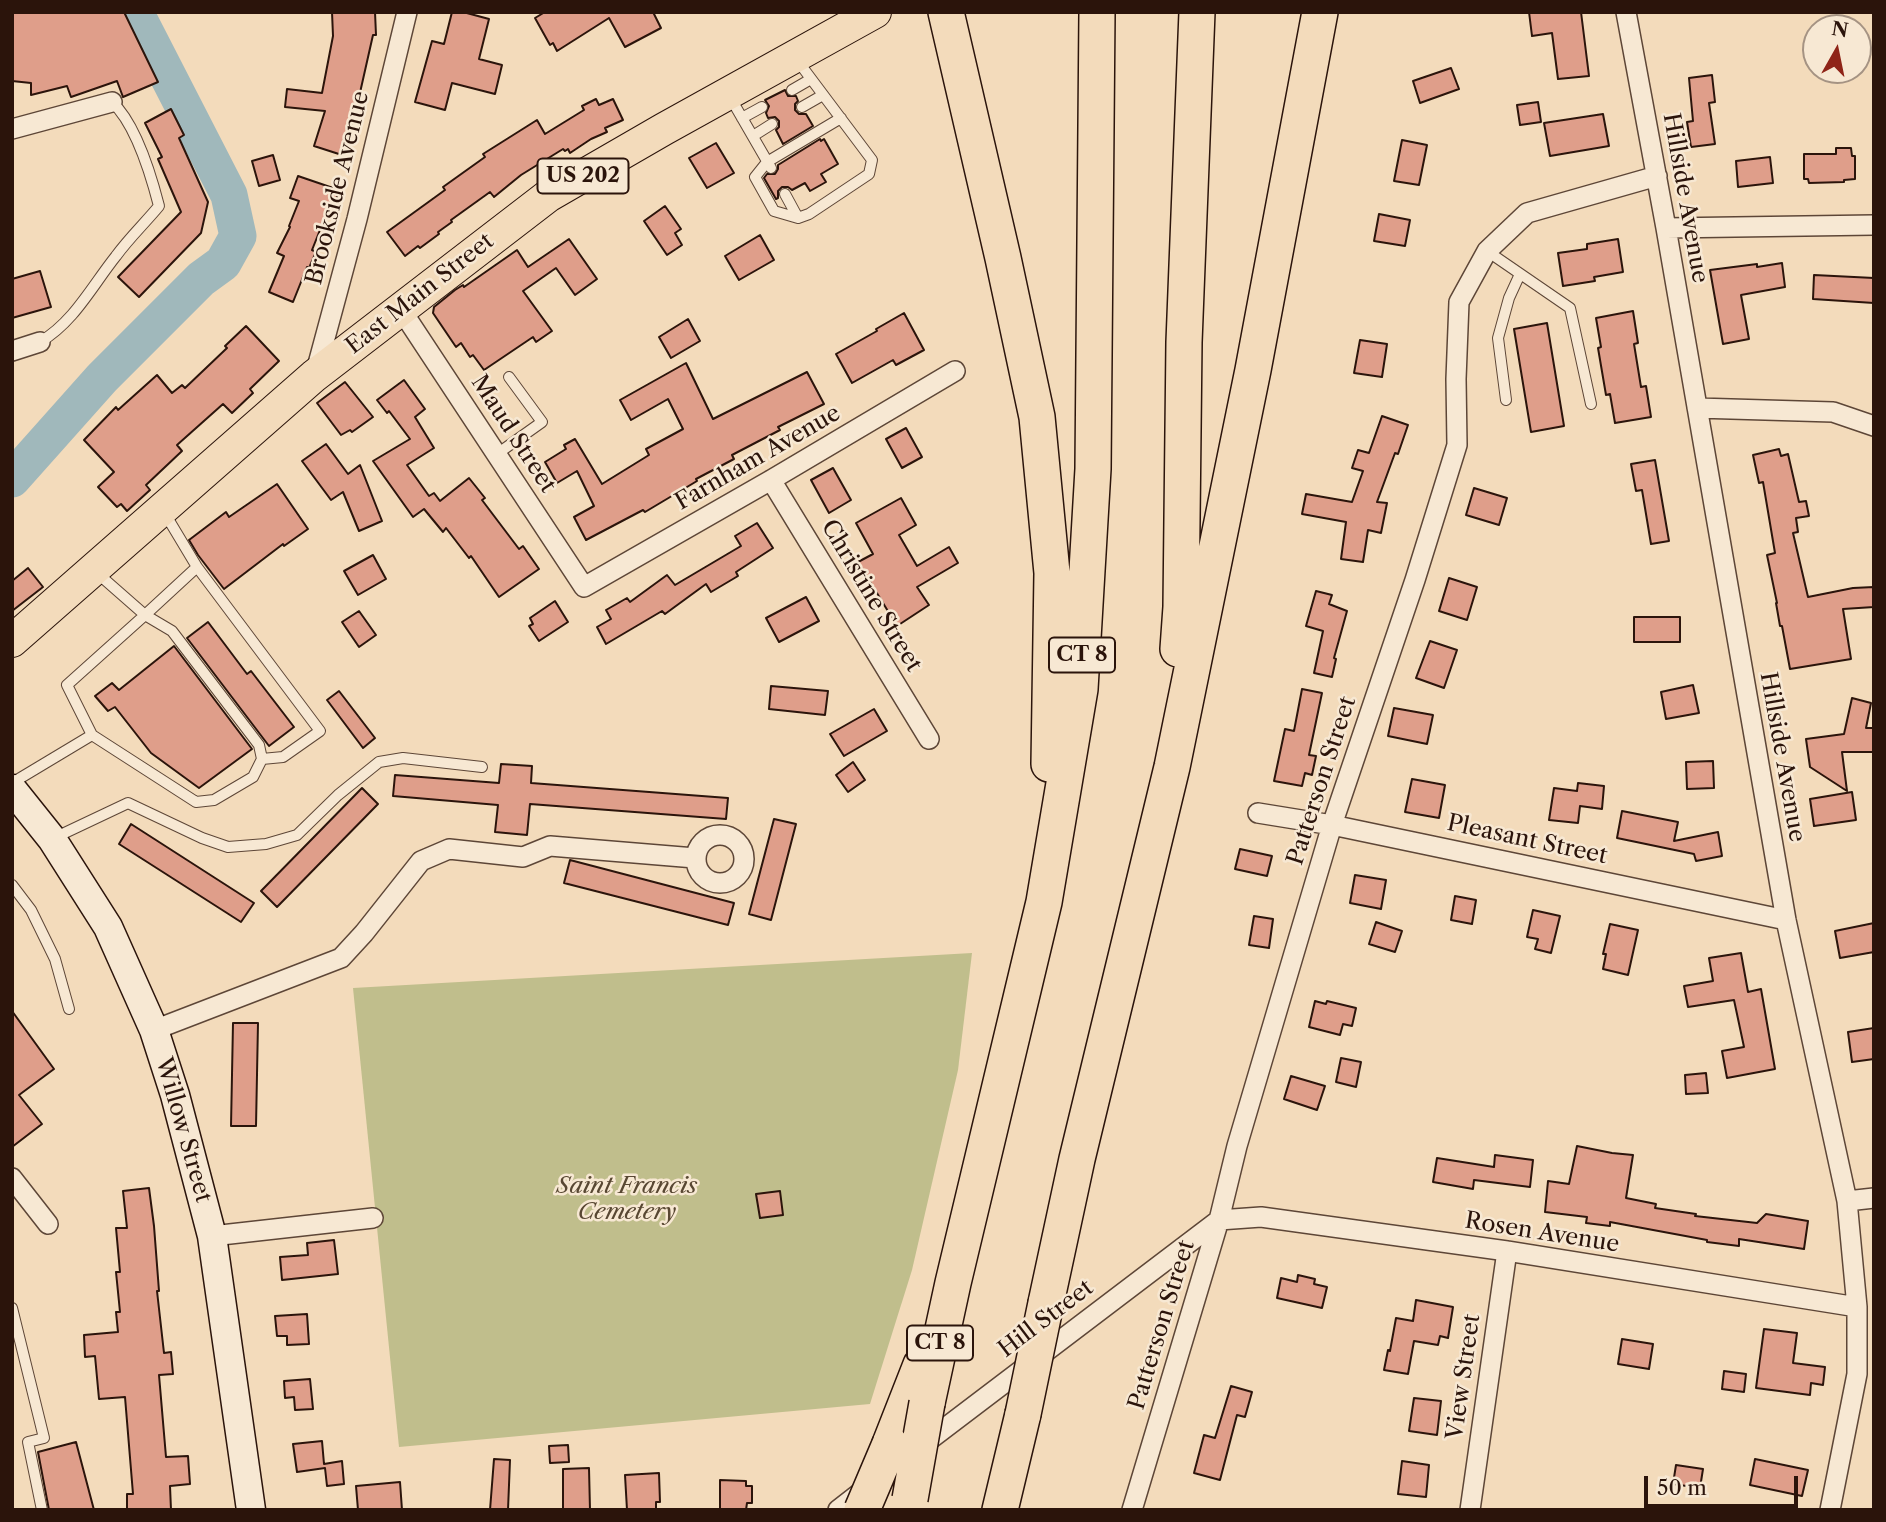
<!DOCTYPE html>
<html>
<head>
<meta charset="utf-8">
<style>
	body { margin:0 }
	#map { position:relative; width:1886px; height:1522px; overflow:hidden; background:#f3dbbb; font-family:"Libre Caslon Text",serif }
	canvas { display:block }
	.frame { position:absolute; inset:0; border:14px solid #2b140b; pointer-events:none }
	.north { position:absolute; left:1802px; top:14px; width:70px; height:70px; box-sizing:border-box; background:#f7e8d3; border:2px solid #a59383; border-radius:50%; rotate:9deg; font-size:19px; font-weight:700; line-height:28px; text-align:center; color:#2b140b }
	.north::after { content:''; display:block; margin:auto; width:24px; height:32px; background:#8f2418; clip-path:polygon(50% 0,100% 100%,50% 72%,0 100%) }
	.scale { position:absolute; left:1644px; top:1476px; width:154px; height:32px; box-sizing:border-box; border:4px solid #2b140b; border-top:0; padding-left:9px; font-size:21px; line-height:24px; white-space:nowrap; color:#2b140b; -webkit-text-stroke:5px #f7e8d3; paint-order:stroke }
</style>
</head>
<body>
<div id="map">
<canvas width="1886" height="1522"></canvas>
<div class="frame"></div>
<div class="north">N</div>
<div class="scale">50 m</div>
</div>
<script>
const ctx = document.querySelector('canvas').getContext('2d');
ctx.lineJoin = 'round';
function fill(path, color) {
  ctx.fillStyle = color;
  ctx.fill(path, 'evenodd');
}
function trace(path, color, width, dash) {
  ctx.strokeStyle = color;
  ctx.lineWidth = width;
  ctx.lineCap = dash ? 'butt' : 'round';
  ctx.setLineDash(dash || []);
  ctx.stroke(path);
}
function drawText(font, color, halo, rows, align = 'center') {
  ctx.font = font + ' "Libre Caslon Text",serif';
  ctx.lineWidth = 5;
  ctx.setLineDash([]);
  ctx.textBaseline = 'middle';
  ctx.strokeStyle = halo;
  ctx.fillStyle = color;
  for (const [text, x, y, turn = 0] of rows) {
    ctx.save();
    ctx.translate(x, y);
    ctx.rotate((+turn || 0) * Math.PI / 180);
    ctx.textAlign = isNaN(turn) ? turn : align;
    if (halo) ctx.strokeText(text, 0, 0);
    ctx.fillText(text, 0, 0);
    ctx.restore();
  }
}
const green = new Path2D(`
	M972 953 958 1070 912 1270 870 1404 399 1447 353 988Z`);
const river = new Path2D(`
	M12 479 102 378 201 279 223 263 238 236 229 195 135 12`);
const building = new Path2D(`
	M12 12H124L158 82 123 97 117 81 71 97 67 86 31 95V83L12 81Z
	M332 12H375L376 35H373L357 106 342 155 314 146 325 111 285 107 287 89 322 93 333 36Z
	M452 12H463L489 19 479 59 502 65 495 94 452 83 445 110 415 102 432 41 444 44Z
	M545 12H653L661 28 625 47 609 18 557 51 553 43 550 45 535 18Z
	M1529 12H1581L1589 76 1558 79 1552 33 1532 36Z
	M1451 68 1459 89 1420 103 1413 81Z
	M1712 75 1715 102 1709 103 1715 144 1691 147 1687 122 1693 121 1689 78Z
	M785 90 788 96H796L798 101 795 104V110L799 114H806L813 126 783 144 776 130 779 127V121L775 117 768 118 766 113 769 106 765 100Z
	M596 99 599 105 613 99 623 120 605 128 607 132 591 139 570 153 568 149 565 151 563 149 521 175 494 197 490 192 451 220 452 222 438 232 439 234 420 248 418 246 405 256 387 232 445 190 443 187 485 157 483 154 537 120 545 134 584 110 582 106Z
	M1538 102 1541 122 1520 125 1517 105Z
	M171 109 184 135 179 138 208 202 201 233 139 297 118 277 181 212 158 159 162 157 145 123Z
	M1603 114 1609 146 1550 156 1544 123Z
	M820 139 821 141 824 139 838 164 821 174 826 182 810 191 805 183 792 190 788 187H782L778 191V198L776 199 764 178 767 174H775L778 169V165Z
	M1402 140 1427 145 1419 185 1394 181Z
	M716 143 734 173 707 188 689 158Z
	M1836 148H1851L1852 156H1855V179L1844 180V182L1809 183 1808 179H1804V154H1836Z
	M273 155 280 180 259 186 252 161Z
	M1770 157 1773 183 1738 187 1736 161Z
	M298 176 339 190 332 212 328 210 312 250 316 252 309 268 307 267 293 302 269 292 284 256 277 253 290 227 289 226 299 201 290 198Z
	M665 206 681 229 675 233 682 245 667 255 644 221Z
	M1379 214 1410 220 1405 246 1374 241Z
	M760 235 774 260 739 280 725 256Z
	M569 239 597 279 575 295 556 268 523 291 552 331 536 342 533 337 484 370 473 355 470 357 461 343 456 347 433 313 434 307 455 290 463 285 464 287 517 250 528 267Z
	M1618 239 1623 272 1594 277 1595 281 1563 286 1558 253 1587 249V244Z
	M1782 263 1785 287 1741 295 1749 339 1723 344 1710 270 1757 264V267Z
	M40 271 51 307 12 318V279Z
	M1814 275 1874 278V303L1813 299Z
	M1633 311 1638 343 1634 344 1641 387 1646 386 1651 417 1615 423 1610 394 1606 395 1598 348 1601 347 1596 318Z
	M904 313 924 350 896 365 893 360 852 383 836 354 877 331 876 329Z
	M688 319 700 341 671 358 659 337Z
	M1547 323 1564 426 1531 432 1514 329Z
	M246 326 279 361 250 389 253 393 232 413 223 404 177 445 182 451 146 485 150 490 127 511 121 504 117 507 98 487 114 472 84 440 116 407 118 410 157 375 172 393 182 385 185 388 227 348 225 346Z
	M1360 340 1387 344 1382 377 1354 373Z
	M686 363 713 419 807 372 824 404 778 427 780 430 732 455 734 459 696 479 697 481 645 512 643 510 586 540 574 517 594 506 577 471 557 483 545 462 566 449 564 445 575 439 602 484 649 455 646 449 683 429 668 399 631 420 620 400Z
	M404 380 425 409 415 417 434 448 407 465 429 496 434 493 440 501 469 478 485 498 482 500 519 549 523 546 539 569 499 597 471 556 469 558 446 528 443 532 424 509 413 517 373 461 410 439 389 411 387 413 377 400Z
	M345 382 373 417 352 432 350 430 341 435 317 403Z
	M1382 416 1408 425 1398 454 1395 453 1377 502 1387 503 1381 533 1368 530 1363 562 1341 559 1346 522 1302 514 1306 494 1352 502 1363 471 1352 468 1358 450 1369 453Z
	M906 428 922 457 902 468 886 439Z
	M326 444 348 474 360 465 382 521 359 531 343 492 331 500 302 461Z
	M1779 449 1781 456 1788 454 1799 502 1806 501 1809 516 1796 518 1798 532 1793 533 1808 597 1853 588 1874 587V607L1843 609 1851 659 1790 669 1782 626H1780L1776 603H1777L1767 555 1775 553 1763 482 1759 483 1753 455Z
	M1655 460 1669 541 1651 544 1642 490 1636 491 1631 464Z
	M833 468 851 500 829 513 811 480Z
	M277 484 308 529 284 546 283 544 224 589 198 555 189 540 226 512 229 517Z
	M1474 488 1507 498 1499 525 1466 515Z
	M901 498 916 525 899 535 917 566 949 547 958 563 917 587 929 605 897 626 858 562 873 554 856 523Z
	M757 523 773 548 736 572 738 576 711 592 706 584 665 614 662 611 606 644 597 627 611 619 606 610 627 598 630 602 667 575 675 585 741 546 735 536Z
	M373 555 386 579 358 595 344 571Z
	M28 568 43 587 12 611V581Z
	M1449 578 1477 587 1467 620 1439 611Z
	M1316 591 1332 595 1329 604 1347 611 1334 658 1336 659 1332 677 1314 673 1323 631 1306 626Z
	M806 597 819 621 779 642 766 618Z
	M555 601 568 622 539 641 529 626 533 624 530 618Z
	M359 611 376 635 359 647 342 622Z
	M1634 617H1680V642H1634Z
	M208 622 247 674 251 671 294 727 269 746 187 638Z
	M1430 641 1457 650 1444 688 1416 678Z
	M174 646 252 749 199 788 151 753 115 707 108 711 95 696 112 683 119 690Z
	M1693 685 1699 713 1666 719 1661 692Z
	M771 686 828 691 825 715 769 709Z
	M1302 689 1322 693 1309 755 1316 756 1312 775 1305 773 1302 786 1274 781 1285 729 1294 731Z
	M339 691 375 738 363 748 327 700Z
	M1852 698 1871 703 1866 728H1874V752H1842L1847 791 1810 767 1806 739 1844 734Z
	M1394 708 1433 715 1427 744 1388 736Z
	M874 709 887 731 844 756 830 734Z
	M1713 761 1714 788 1687 789 1686 762Z
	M853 762 865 780 848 792 836 775Z
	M501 764 532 766 531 783 728 798 726 819 530 804 527 835 495 832 498 805 393 796 395 775 499 783Z
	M1412 779 1445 785 1439 818 1405 812Z
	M1578 783 1604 786 1602 809 1580 806 1578 823 1549 820 1554 788 1577 791Z
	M362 788 378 804 277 907 261 891Z
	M1852 792 1856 820 1814 826 1810 799Z
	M1622 811 1678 822 1674 841 1718 832 1722 856 1696 861 1694 854 1617 838Z
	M774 819 796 824 771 920 749 914Z
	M131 824 254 903 241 922 119 844Z
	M1240 849 1272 856 1267 876 1235 869Z
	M570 860 734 903 728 925 564 883Z
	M1355 875 1386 880 1381 909 1350 903Z
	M1455 896 1476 900 1472 924 1451 920Z
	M1533 910 1560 916 1551 953 1535 949 1538 939 1527 937Z
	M1254 916 1273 919 1269 948 1249 945Z
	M1376 922 1402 931 1395 952 1369 944Z
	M1874 923V952L1840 958 1835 931Z
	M1610 924 1638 930 1628 975 1603 969 1606 954H1603Z
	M1741 953 1748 992 1761 989 1775 1069 1727 1078 1722 1051 1744 1047 1734 1000 1688 1007 1684 986 1713 981 1709 958Z
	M1315 1001 1326 1004 1327 1001 1356 1008 1352 1026 1343 1024 1340 1035 1309 1027Z
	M12 1011 54 1069 19 1095 42 1124 12 1147Z
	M233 1023H258L256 1126H231Z
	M1874 1028V1059L1852 1062 1848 1032Z
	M1341 1058 1361 1062 1356 1087 1336 1082Z
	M1706 1073 1708 1093 1686 1094 1685 1075Z
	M1291 1076 1325 1086 1317 1110 1284 1099Z
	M1577 1146 1612 1153 1633 1155 1626 1198 1656 1204 1655 1208 1696 1214 1695 1216 1757 1223 1766 1214 1808 1221 1804 1249 1739 1239V1246L1707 1242V1240L1610 1222V1226L1586 1223 1587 1217 1545 1212 1548 1181 1569 1184Z
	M1495 1155 1533 1160 1530 1187 1474 1180 1473 1189 1433 1182 1437 1158 1494 1167Z
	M149 1188 154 1226 159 1291H157L164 1353 171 1352 173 1374 159 1375 166 1457 188 1456 190 1484 170 1486 171 1510H127V1494H133L125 1397 99 1399 95 1356 85 1357 84 1335 118 1332 116 1312H120L116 1272H120L116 1228H127L123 1191Z
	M780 1191 783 1215 760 1218 756 1194Z
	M334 1240 338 1274 282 1280 280 1257 308 1255 307 1243Z
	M1298 1275 1315 1279 1314 1284 1327 1287 1322 1308 1277 1298 1281 1278 1297 1282Z
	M1416 1300 1453 1307 1448 1338 1440 1336 1438 1345 1414 1341 1408 1374 1384 1370 1388 1350 1390 1351 1396 1318 1413 1321Z
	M307 1314 309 1344 287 1345V1336H277L275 1316Z
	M1764 1329 1797 1333 1793 1363 1825 1367 1823 1385 1811 1383 1810 1395 1756 1388Z
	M1622 1339 1653 1344 1649 1369 1618 1364Z
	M1724 1371 1746 1374 1744 1392 1722 1389Z
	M310 1379 313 1409 295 1410 294 1397 285 1398 284 1381Z
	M1231 1386 1252 1392 1245 1417 1237 1415 1220 1480 1194 1473 1204 1435 1215 1438Z
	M1414 1398 1441 1401 1437 1435 1409 1431Z
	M322 1441 324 1464 342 1461 344 1484 327 1486 325 1468 297 1472 293 1444Z
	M76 1442 94 1510H49L38 1452Z
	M568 1445 569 1462 550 1463 549 1446Z
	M494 1459 510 1460 508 1510H490Z
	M1755 1459 1808 1470 1802 1496 1750 1485Z
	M1402 1461 1429 1465 1426 1497 1398 1494Z
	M1676 1465 1703 1469 1700 1488 1673 1484Z
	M589 1468 590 1510H563V1469Z
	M659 1473 660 1502H656V1510H627L625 1475Z
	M720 1480 746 1481V1486H752V1503H747L746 1510H720Z
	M400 1482 402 1510H358L356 1486Z`);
const service = new Path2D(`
	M797 60 872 160 869 174 809 214 798 218 774 211 755 177 767 162 841 118
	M792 90 811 79
	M730 97 771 168
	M802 107 823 95
	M742 118 762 107
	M753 136 772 124
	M785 194 798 218
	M1487 251 1570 308 1591 404
	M40 342C74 322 92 286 116 256 129 238 145 223 159 206 151 175 135 123 112 102
	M1506 400 1498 338 1509 298 1520 274
	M497 454 542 422 509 377
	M164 512 197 567 320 731 283 757 262 759
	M92 735 196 802 214 800 253 777 262 759 259 745 172 631 145 615 197 567
	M12 783 92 735 67 685 145 615 96 572
	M54 838 128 803 202 838 228 847 266 844 297 835 338 795 379 762 403 758 482 767
	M12 885 31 910 55 959 69 1009
	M12 1308 44 1438 28 1442 42 1510`);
const minor = new Path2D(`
	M1626 12 1666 228 1786 920 1847 1201 1857 1307V1374L1830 1510
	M12 129 112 102
	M1666 228 1874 225
	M400 308 584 587 771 480 955 371
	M12 351 40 342
	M315 375 357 219 407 12
	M1697 408 1833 412 1874 426
	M771 480 929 739
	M1258 813 1332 825 1786 920
	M696 859a24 24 0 1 1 48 0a24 24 0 1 1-48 0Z
	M154 1030 341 958 364 933 421 861 449 849 523 857 550 846 695 858
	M12 1178 48 1224
	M1847 1201 1874 1198
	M212 1236 373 1218
	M920 1447 1219 1220 1261 1217 1507 1251 1857 1307
	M838 1510 865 1489
	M1132 1510 1219 1220 1237 1146 1332 825 1415 580 1457 445 1456 379 1459 302 1487 251 1527 213 1657 176
	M1470 1510 1507 1251`);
const secondary = new Path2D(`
	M12 789 52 839 108 927 154 1030 175 1095 212 1236 251 1510`);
const trunk = new Path2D(`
	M12 641 314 376 548 196 664 129 875 12`);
const motorway = new Path2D(`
	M946 12 1003 258 1037 417 1052 573 1049 764
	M1178 649 1181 607 1184 342 1197 12
	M1046 1303 1077 1159 1172 767 1253 370 1320 12
	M927 1403 953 1283 1044 902 1080 689 1093 469 1097 12
	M890 1444 921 1365
	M1000 1510 1023 1414`);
const motorwayBridge = new Path2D(`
	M1023 1414 1046 1303
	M910 1499 927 1403
	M862 1510 890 1444`);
const shields = [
	[583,176,91],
	[1082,655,66],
	[940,1343,66]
];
const shieldNames = [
	["US 202",583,176],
	["CT 8",1082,655],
	["CT 8",940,1343]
];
const streetNames = [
	["Brookside Avenue",338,188,-76],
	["Hillside Avenue",1685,198,80],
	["East Main Street",420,294,-38],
	["Maud Street",513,434,57],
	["Farnham Avenue",758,458,-30],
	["Christine Street",871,596,59],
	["Hillside Avenue",1782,757,80],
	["Patterson Street",1322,781,-72],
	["Pleasant Street",1527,840,12],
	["Willow Street",183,1130,74],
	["Rosen Avenue",1542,1233,9],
	["Hill Street",1046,1319,-37],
	["Patterson Street",1162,1325,-73],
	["View Street",1464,1377,-82]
];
const parkNames = [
	["Saint Francis",627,1186],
	["Cemetery",627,1212]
];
fill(green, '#c0be8c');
trace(river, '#a0b8bb', 37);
fill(building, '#df9e8a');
trace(building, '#2b140b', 2);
trace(service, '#5d4637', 12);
trace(minor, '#5d4637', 22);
trace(secondary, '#2b140b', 31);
trace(trunk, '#2b140b', 34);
trace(motorway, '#2b140b', 38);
trace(service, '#f7e8d3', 10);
trace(minor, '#f7e8d3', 19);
trace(secondary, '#f7e8d3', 28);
trace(trunk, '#f3dbbb', 32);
trace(motorway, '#f3dbbb', 35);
trace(motorwayBridge, '#2b140b', 38, []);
trace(motorwayBridge, '#f3dbbb', 35);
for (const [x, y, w] of shields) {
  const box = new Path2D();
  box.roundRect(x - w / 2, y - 17.5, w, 35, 5);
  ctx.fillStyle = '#f7e8d3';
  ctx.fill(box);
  trace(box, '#2b140b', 2);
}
drawText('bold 21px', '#2b140b', null, shieldNames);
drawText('23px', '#2b140b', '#f7e8d3', streetNames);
drawText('italic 23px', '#584732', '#f7e8d3', parkNames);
</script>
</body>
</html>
